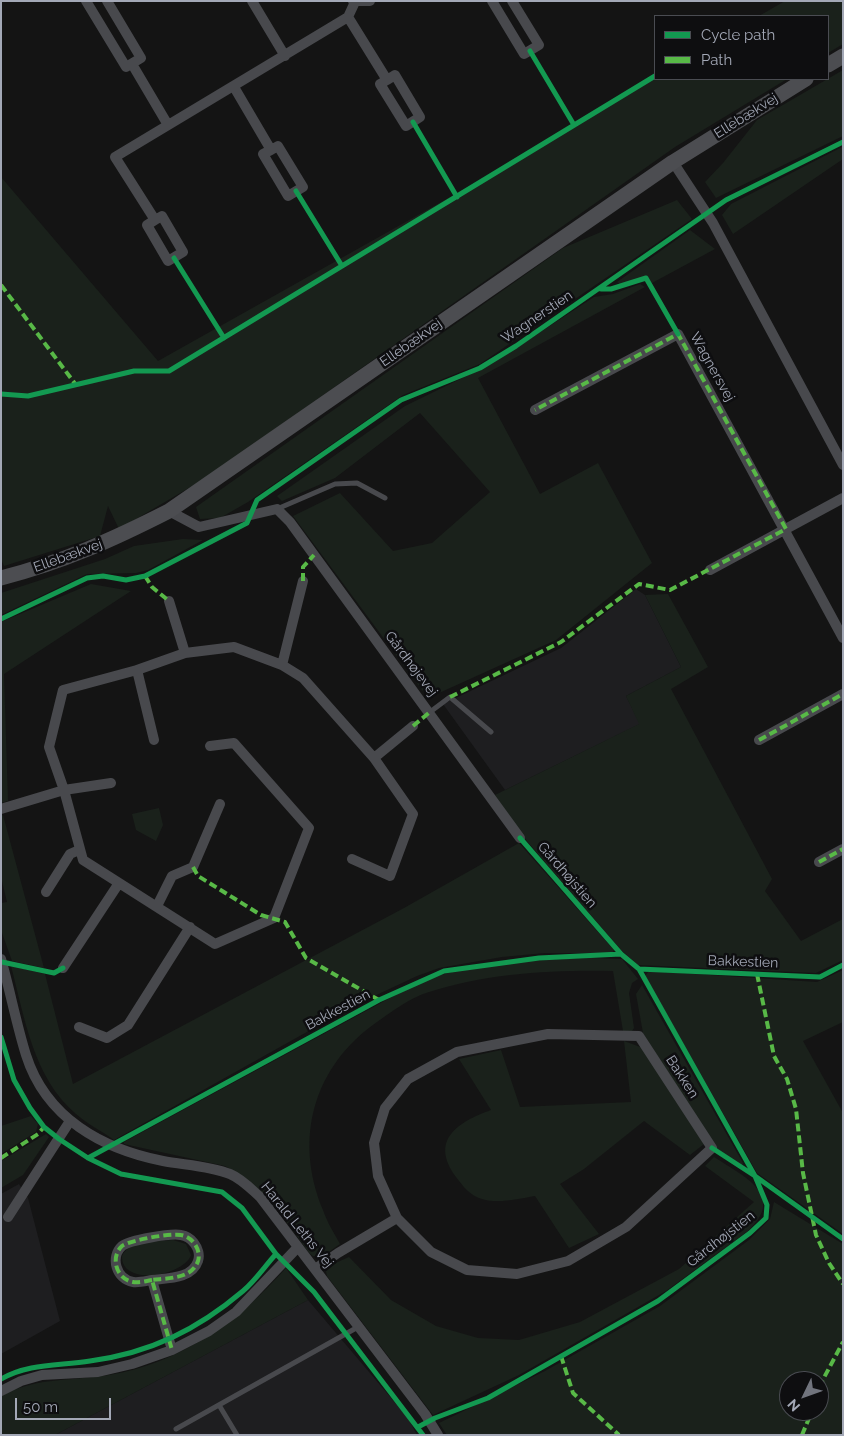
<!DOCTYPE html>
<html>
<head>
<meta charset="utf-8">
<style>
	body { margin:0 }
	#map { position:relative; width:844px; height:1436px; overflow:hidden; background:#141414; font-family:Raleway,sans-serif }
	canvas { display:block }
	.frame { position:absolute; inset:0; border:2px solid #a3a8b6; pointer-events:none }
	.legend { position:absolute; left:654px; top:15px; width:175px; height:65px; box-sizing:border-box; background:#0e0e10; border:1px solid #4a4c52; margin:0; padding:6px 9px; list-style:none; font-size:15px; color:#a3a8b6 }
	.legend li { display:flex; align-items:center; gap:10px; height:25px }
	.legend b { width:25px; border:1px solid #4a4c52 }
	.north { position:absolute; left:779px; top:1371px; width:50px; height:50px; box-sizing:border-box; background:#0e0e10; border:1px solid #4a4c52; border-radius:50%; rotate:228deg; font-size:14px; font-weight:700; line-height:20px; text-align:center; color:#a3a8b6 }
	.north::after { content:''; display:block; margin:auto; width:18px; height:22px; background:#71747d; clip-path:polygon(50% 0,100% 100%,50% 72%,0 100%) }
	.scale { position:absolute; left:15px; top:1398px; width:96px; height:22px; box-sizing:border-box; border:2px solid #a3a8b6; border-top:0; padding-left:6px; font-size:15px; line-height:18px; white-space:nowrap; color:#a3a8b6; -webkit-text-stroke:4px #0e0e10; paint-order:stroke }
</style>
</head>
<body>
<div id="map">
<canvas width="844" height="1436"></canvas>
<div class="frame"></div>
<ul class="legend">
<li><b style="height:6px;background:#139951"></b>Cycle path</li>
<li><b style="height:6px;background:#58b947"></b>Path</li>
</ul>
<div class="north">N</div>
<div class="scale">50 m</div>
</div>
<script>
const ctx = document.querySelector('canvas').getContext('2d');
ctx.lineJoin = 'round';
function fill(path, color) {
  ctx.fillStyle = color;
  ctx.fill(path, 'evenodd');
}
function trace(path, color, width, dash) {
  ctx.strokeStyle = color;
  ctx.lineWidth = width;
  ctx.lineCap = dash ? 'butt' : 'round';
  ctx.setLineDash(dash || []);
  ctx.stroke(path);
}
function drawText(font, color, halo, rows, align = 'center') {
  ctx.font = font + ' Raleway,sans-serif';
  ctx.lineWidth = 5;
  ctx.setLineDash([]);
  ctx.textBaseline = 'middle';
  ctx.strokeStyle = halo;
  ctx.fillStyle = color;
  for (const [text, x, y, turn = 0] of rows) {
    ctx.save();
    ctx.translate(x, y);
    ctx.rotate((+turn || 0) * Math.PI / 180);
    ctx.textAlign = isNaN(turn) ? turn : align;
    if (halo) ctx.strokeText(text, 0, 0);
    ctx.fillText(text, 0, 0);
    ctx.restore();
  }
}
const built = new Path2D(`
	M636 589 645 595 681 667 626 696 640 724 505 790 443 704 561 648Z
	M19 1184 28 1198 60 1321 1 1354V1194Z
	M308 1300 408 1418 417 1435H55Z`);
const green = new Path2D(`
	M785 1H843V44L828 53V16H759Z
	M843 70V136L716 198 705 182 723 163 757 120Z
	M655 77 787 79 675 147 204 479 119 529 108 506 100 536 4 566 1 559V177L158 361 459 192Z
	M842 147 843 159 733 234 722 215 731 204Z
	M677 200 692 219 480 364 403 395 248 502 220 518 200 519 196 507 563 248Z
	M690 230 715 249 652 283 647 276 621 285 617 282Z
	M640 284 645 287 478 378 540 494 598 463 652 563 556 640 428 698 293 516 340 493 393 551 432 543 490 492 420 413 335 478 282 501 277 496 405 406 493 363 594 297 613 294Z
	M183 539 203 540 148 570 136 573 87 574 1 615V593L105 559 134 546Z
	M91 584 131 591 4 674 8 801 1 803V622Z
	M668 594 708 667 671 689 772 879 765 891 801 941 843 919V960L816 973 638 965 621 950 526 840 495 795 639 724 626 696 681 667 645 595Z
	M159 808 163 825 156 841 136 830 132 814Z
	M3 815 44 968 12 961 1 930V903L7 902 1 877V816Z
	M519 843 614 950 612 953H545L502 957 439 968 417 976 355 1005 114 1140C102 1131 87 1124 76 1114 33 1077 25 1019 11 966L45 974 73 1084 404 908Z
	M591 958 622 959 638 979 632 983 629 993 634 1028 632 1031H623L613 971C551 970 489 973 429 992 409 998 393 1011 377 1022 314 1066 293 1138 323 1210 327 1222 334 1233 340 1244L323 1256H313L310 1254C285 1220 264 1186 225 1166L124 1144V1142L388 999C408 989 427 978 448 973 494 961 544 960 591 958Z
	M843 970V1022L803 1041 843 1113V1234L757 1173 645 976 649 971 817 982Z
	M642 985 743 1163 742 1166 717 1149 643 1033 636 994Z
	M624 1041 643 1048 704 1144 690 1155 644 1121 584 1169 560 1184 599 1234 569 1248 535 1196C518 1199 498 1204 482 1199 470 1196 463 1186 456 1177 429 1140 458 1122 491 1110L459 1059 501 1050 520 1107 631 1102Z
	M31 1116 38 1124 36 1132 1 1154V1126Z
	M46 1134 49 1137 23 1175 1 1188V1161Z
	M714 1157C743 1176 787 1195 748 1231L666 1291 519 1375 433 1415 327 1276 326 1271 329 1266 349 1257 391 1300 436 1326 478 1338 519 1340 580 1322 679 1269 754 1202 705 1166Z
	M774 1202 843 1244V1435H447L439 1423 545 1371 660 1306 749 1240 770 1219ZM789 1381H819V1411H789Z
	M173 1240 186 1244 191 1255C184 1276 121 1287 122 1256 129 1240 158 1242 173 1240Z
	M286 1268 308 1300 55 1435H1V1396L5 1394C39 1377 73 1381 109 1375 181 1363 239 1321 286 1268Z`);
const lane = new Path2D(`
	M277 509 335 484 357 483 385 498
	M430 712 450 697 491 732
	M219 1405 237 1435
	M176 1429 358 1327`);
const street = new Path2D(`
	M86 1 126 67 141 58 107 1
	M252 1 285 56
	M353 1H370
	M492 1 524 54 539 45 512 1
	M348 17 387 80 395 75 420 117 406 126 380 84 387 80
	M132 64 168 125
	M234 87 271 150 278 146 303 187 288 196 263 154 271 150
	M673 162 713 223 843 465
	M155 220 162 216 183 252 168 261 147 225 155 220 115 157 348 17 355 2
	M535 410 678 334 843 638
	M169 511 199 527 277 509 290 522 520 838
	M710 570 843 498
	M169 601 185 653
	M282 665 303 581
	M137 670 185 653 234 647 282 665 303 678 374 758 413 814 390 876 352 859
	M154 740 137 670 63 690 49 747 64 790 83 860 215 944 274 918 309 828 234 743 210 746
	M759 740 843 694
	M374 758 413 726
	M1 809 64 790 111 783
	M819 862 843 849
	M46 892 70 854 79 850
	M157 906 172 876 193 867 220 804
	M1 959C10 990 16 1023 26 1055 46 1118 102 1149 163 1161 184 1165 210 1166 230 1174 242 1179 251 1189 260 1197L425 1414 438 1435
	M63 968 119 883
	M79 1027 107 1038 128 1025 190 927
	M8 1217 70 1121
	M315 1269 338 1253 397 1218 431 1252 467 1270 517 1274 568 1261 626 1227 712 1148 639 1036 548 1034 457 1052 408 1079 385 1108 374 1143 378 1176 397 1218
	M152 1280C146 1281 138 1283 133 1282 116 1279 110 1257 122 1246 130 1240 171 1233 181 1235 187 1236 191 1239 194 1243 198 1248 200 1255 198 1261 192 1279 168 1278 152 1280L172 1350
	M1 1391 21 1381 42 1375 98 1372 132 1364 172 1350 209 1331 236 1312 298 1247`);
const secondary = new Path2D(`
	M828 65 843 56
	M1 578C63 562 112 540 169 511L673 162 806 79`);
const quiet = new Path2D(`
	M1 285 76 385
	M145 576 152 587 169 601
	M303 581V567L314 555
	M450 697 561 642 639 584 670 590 786 529 678 334 535 410
	M413 726 430 712
	M759 740 843 694
	M819 862 843 849
	M193 867 198 876 261 915 285 922 306 958 379 1000
	M757 974 774 1056 787 1079 796 1109 803 1173 816 1235 829 1263 843 1284
	M1 1158 38 1134 44 1127
	M152 1280C146 1281 138 1283 133 1282 116 1279 110 1257 122 1246 130 1240 171 1233 181 1235 187 1236 191 1239 194 1243 198 1248 200 1255 198 1261 192 1279 168 1278 152 1280L172 1350
	M561 1356 573 1393 619 1435
	M819 1387 843 1342
	M802 1435 812 1411`);
const cycleway = new Path2D(`
	M530 51 574 125
	M413 122 457 197
	M296 191 342 266
	M174 258 224 338
	M601 289H611L646 278 678 334
	M1 394 28 396 134 371H169L655 76
	M1 619 87 578 103 576 126 580 145 576 247 523 257 500 401 400 480 368 516 346 726 200 843 142
	M2 962 54 973 63 968
	M639 969 820 977 843 965
	M1 1037 14 1080 30 1108 44 1127 59 1139 88 1158 121 1174 222 1192 242 1208 276 1254 314 1292 423 1435
	M712 1148 755 1176 843 1239
	M88 1158 379 1000 444 971 539 958 621 954
	M1 1379C29 1363 59 1366 90 1361 150 1353 197 1330 243 1291 255 1281 265 1266 276 1254
	M418 1427 435 1418 488 1398 658 1301 750 1233 766 1218 767 1205 755 1176 639 969 621 954 520 838`);
const streetNames = [
	["Ellebækvej",746,116,-32],
	["Wagnerstien",537,317,-34],
	["Ellebækvej",411,343,-35],
	["Wagnersvej",712,367,61],
	["Ellebækvej",68,556,-20],
	["Gårdhøjevej",411,664,53],
	["Gårdhøjstien",567,875,49],
	["Bakkestien",743,962,2],
	["Bakkestien",338,1010,-28],
	["Bakken",682,1077,57],
	["Harald Leths Vej",297,1225,51],
	["Gårdhøjstien",721,1239,-38]
];
fill(built, '#1e1e20');
fill(green, '#1a211b');
trace(lane, '#48494d', 5);
trace(street, '#48494d', 10);
trace(secondary, '#4c4d51', 15);
trace(quiet, '#58b947', 4, [8, 4]);
trace(cycleway, '#139951', 5);
drawText('14px', '#a3a8b6', '#0e0e10', streetNames);
</script>
</body>
</html>
